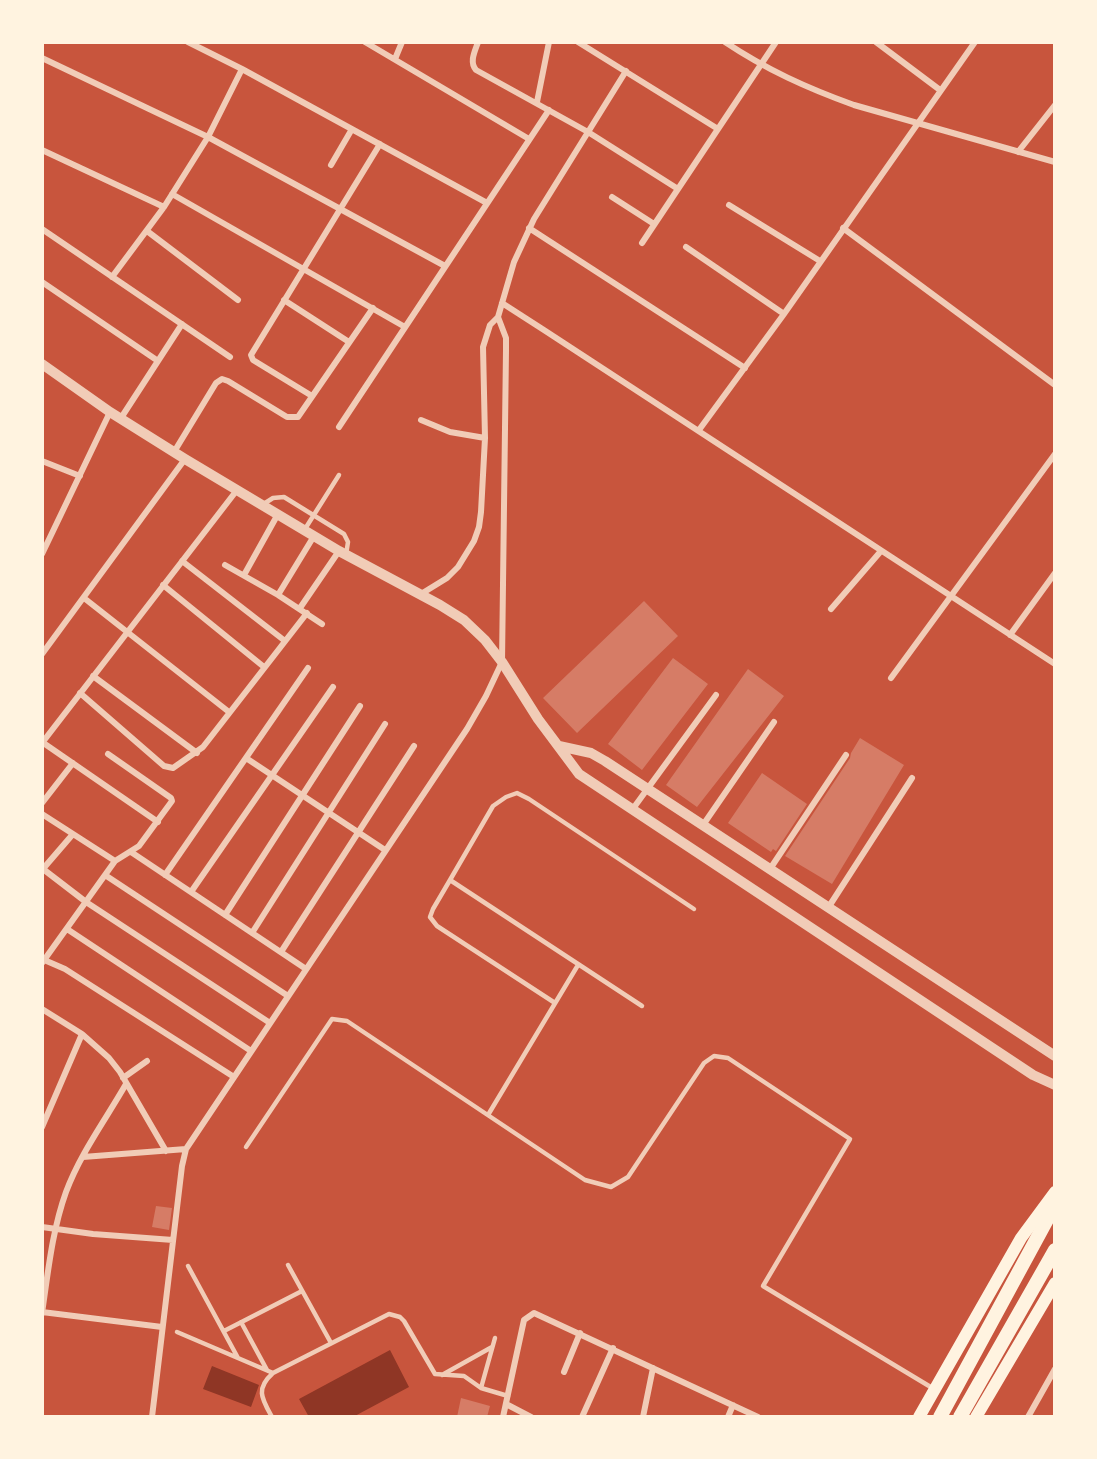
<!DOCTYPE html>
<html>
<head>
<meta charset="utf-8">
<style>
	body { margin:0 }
	#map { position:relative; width:1097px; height:1459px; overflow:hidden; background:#c8553d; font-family:"DM Sans",sans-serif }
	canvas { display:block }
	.frame { position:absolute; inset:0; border:44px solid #fff3e0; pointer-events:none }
</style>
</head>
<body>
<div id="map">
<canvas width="1097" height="1459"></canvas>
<div class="frame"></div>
</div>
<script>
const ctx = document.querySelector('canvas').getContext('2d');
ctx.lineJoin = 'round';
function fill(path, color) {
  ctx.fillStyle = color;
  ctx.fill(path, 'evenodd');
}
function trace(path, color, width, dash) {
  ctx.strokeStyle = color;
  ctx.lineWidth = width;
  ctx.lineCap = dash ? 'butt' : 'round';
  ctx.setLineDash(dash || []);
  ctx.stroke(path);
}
const water = new Path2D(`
	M390 1350 409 1387 353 1417H309L299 1399Z
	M212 1366 259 1385 251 1407 203 1389Z`);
const building = new Path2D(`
	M644 601 678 636 577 733 543 698Z
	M673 658 708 684 642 770 608 744Z
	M748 669 784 696 697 807 666 785Z
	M860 738 904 765 832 884 785 856 850 758 851 753Z
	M762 773 807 804 776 851 773 849 771 852 728 823Z
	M156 1206 172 1208 169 1230 152 1227Z
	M461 1398 490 1406 487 1417H457Z`);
const service = new Path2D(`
	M262 505 273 498 284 497 344 534 348 542 346 555
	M305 529 339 475
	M450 880 433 909 430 917 437 926 555 1003
	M642 1006 450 880 493 806 506 797 517 793 529 799 694 909
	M488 1115 578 965
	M246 1147 332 1019 347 1021 585 1180 611 1187 628 1177 704 1063 714 1056 728 1058 850 1139 763 1286 934 1389
	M288 1265 331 1343
	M188 1266 238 1358
	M241 1322 267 1370
	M224 1331 302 1291
	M177 1332 273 1373
	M442 1375 492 1347
	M481 1388 495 1338
	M272 1417C262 1399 255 1389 273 1373L389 1314 400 1317 404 1321 435 1374 464 1376 481 1388 508 1396`);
const minor = new Path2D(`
	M188 42 242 69 487 203
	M365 42 529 139
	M478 42C475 51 469 62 476 70L588 132 678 189
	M578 42 718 129
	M725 42C767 70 807 88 854 105L1055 162
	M876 42 940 90
	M42 58 208 137 445 266
	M395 59 402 42
	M537 102 549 42
	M42 150 164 207
	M1018 152 1055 105
	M331 165 352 129
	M172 194 405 327
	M612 197 654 224
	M729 205 820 261
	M529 228 745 368
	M843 228 1055 385
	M42 229 230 357
	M147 231 238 300
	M642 243 776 42
	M686 247 784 314
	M112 277 164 207 208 137 242 69
	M42 282 158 361
	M284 300 349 342
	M502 303C687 422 870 544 1055 664
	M312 396 253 360 251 355 380 144
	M121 418 182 324
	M421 420 450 432 485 438
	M339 427 549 110
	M699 430 784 314 975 42
	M174 452 216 383 222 379 228 381 287 417H298L373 308
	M42 461 80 476
	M42 554 110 412
	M182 561 285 641
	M225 565 278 595 322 624
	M244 575 278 514
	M163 585 264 667
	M421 594 447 578 458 567 474 541 479 527 481 512 485 438 483 347 490 325 498 317 514 262 534 219 626 71
	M278 595 314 536
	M84 598 229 712
	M300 608 339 551
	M831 609 881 551
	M1010 635 1055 573
	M42 654 185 459
	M93 676 197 753
	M891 678 1055 454
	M80 693 164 766 173 768 203 747 307 613
	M42 742 158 822
	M42 743 237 490
	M246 758 385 850
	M42 803 73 763
	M632 810 716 695
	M42 814 115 861
	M703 825 774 722
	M131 852 306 969
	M43 869 86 902 270 1023
	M770 869 846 755
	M42 870 73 834
	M105 875 288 996
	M165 875 308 668
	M191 892 333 687
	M828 908 912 778
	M225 915 360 706
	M67 929 251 1051
	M252 933 385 724
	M281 952 414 746
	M42 959 65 969 234 1077
	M42 963 115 861 139 846 172 801 171 798 108 754
	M42 1009 82 1034 109 1058 120 1072 166 1151
	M123 1078 147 1061
	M42 1127 82 1034
	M83 1157 186 1149
	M42 1227 93 1234 173 1240
	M42 1312 162 1327
	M42 1313C48 1273 52 1231 66 1192 80 1154 106 1119 126 1084
	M564 1372 580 1333
	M506 1404 531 1417
	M152 1417 182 1166 186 1149 467 729 486 696 502 662 506 350V338L498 317
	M503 1417 524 1320 534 1313 758 1417
	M582 1417 613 1348
	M643 1417 653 1368
	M728 1417 733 1405
	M1028 1417 1055 1369`);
const tertiary = new Path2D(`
	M42 364 110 412 185 459 339 551 440 605 464 620 485 640 502 662 538 719 579 774 1033 1075 1055 1085
	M559 746 591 753 605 761 1055 1056`);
const secondary = new Path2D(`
	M919 1417 1021 1238 1055 1192
	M976 1417 1055 1283`);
const primary = new Path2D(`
	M940 1417 1055 1205
	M960 1417 1055 1250`);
fill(water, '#8f3625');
fill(building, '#d67c66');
trace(service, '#f1ccb7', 4.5);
trace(minor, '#f1ccb7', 6);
trace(tertiary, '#f1ccb7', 10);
trace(secondary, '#fff3e0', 12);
trace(primary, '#fff3e0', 14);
</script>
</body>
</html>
